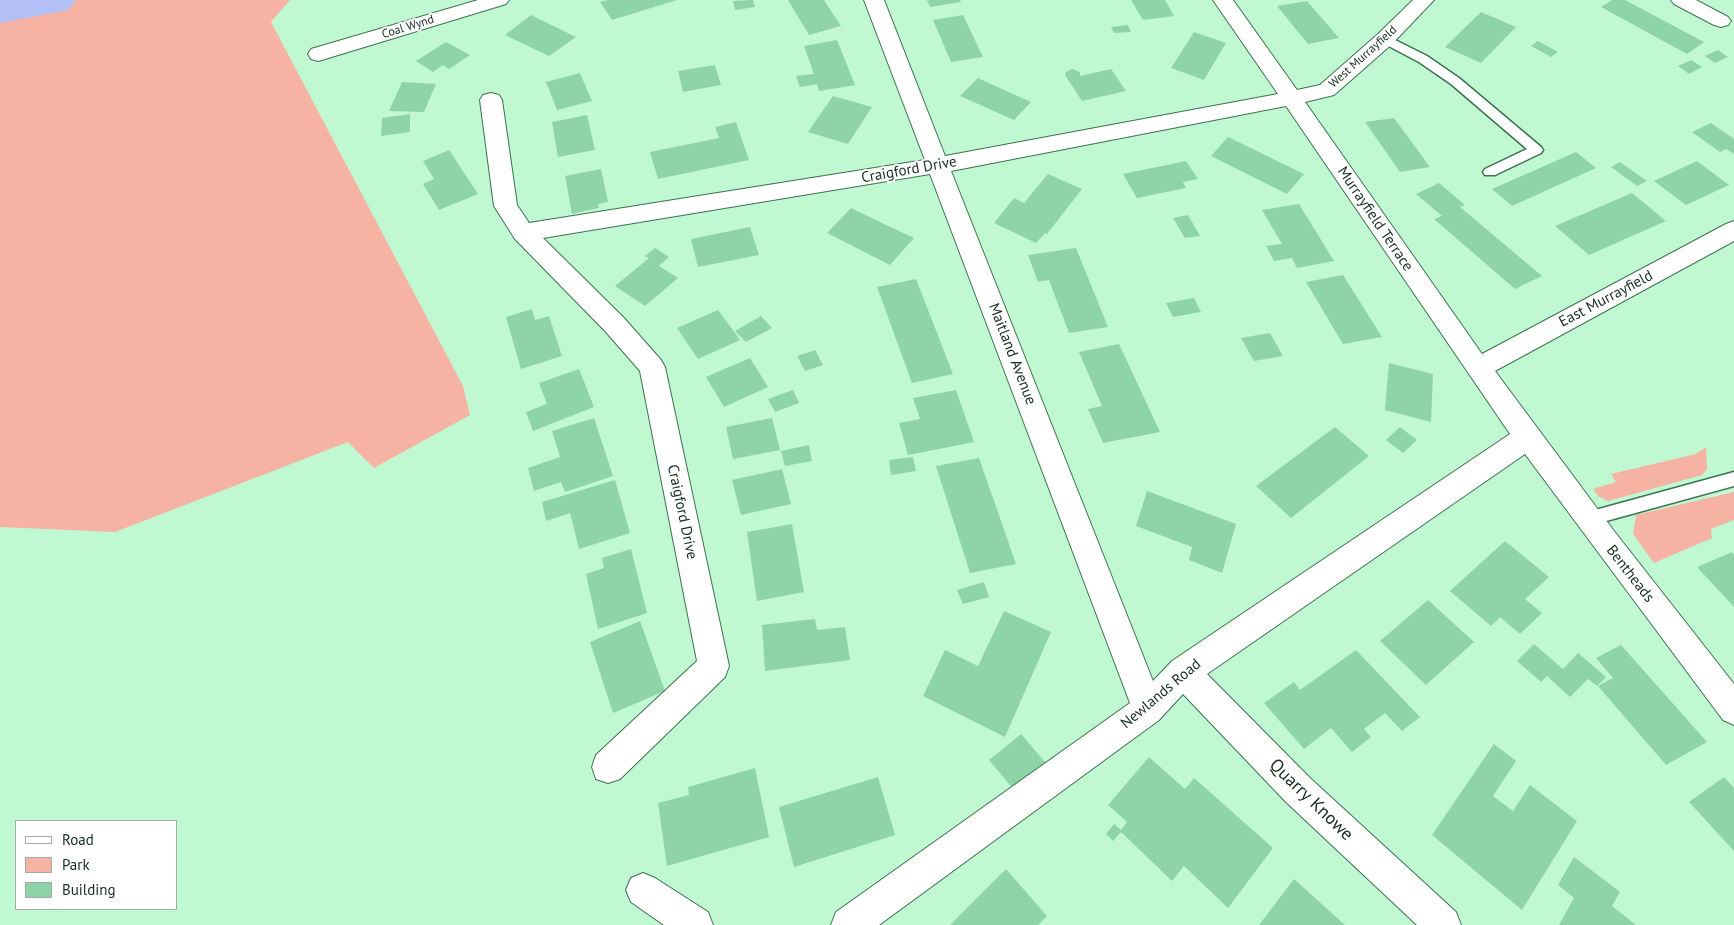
<!DOCTYPE html>
<html>
<head>
<meta charset="utf-8">
<style>
	body { margin:0 }
	#map { position:relative; width:1734px; height:925px; overflow:hidden; background:#c0f9d1; font-family:"PT Sans",sans-serif }
	canvas { display:block }
	.legend { position:absolute; left:15px; top:820px; width:162px; height:90px; box-sizing:border-box; background:#fff; border:1px solid #a2aba5; margin:0; padding:6px 9px; list-style:none; font-size:15px; color:#172d1f }
	.legend li { display:flex; align-items:center; gap:10px; height:25px }
	.legend b { width:25px; border:1px solid #a2aba5 }
</style>
</head>
<body>
<div id="map">
<canvas width="1734" height="925"></canvas>
<ul class="legend">
<li><b style="height:6px;background:#fff"></b>Road</li>
<li><b style="height:14px;background:#f6b2a2"></b>Park</li>
<li><b style="height:14px;background:#8fd4a6"></b>Building</li>
</ul>
</div>
<script>
const ctx = document.querySelector('canvas').getContext('2d');
ctx.lineJoin = 'round';
function fill(path, color) {
  ctx.fillStyle = color;
  ctx.fill(path, 'evenodd');
}
function trace(path, color, width, dash) {
  ctx.strokeStyle = color;
  ctx.lineWidth = width;
  ctx.lineCap = dash ? 'butt' : 'round';
  ctx.setLineDash(dash || []);
  ctx.stroke(path);
}
function drawText(font, color, halo, rows, align = 'center') {
  ctx.font = font + ' "PT Sans",sans-serif';
  ctx.lineWidth = 4;
  ctx.setLineDash([]);
  ctx.textBaseline = 'middle';
  ctx.strokeStyle = halo;
  ctx.fillStyle = color;
  for (const [text, x, y, turn = 0] of rows) {
    ctx.save();
    ctx.translate(x, y);
    ctx.rotate((+turn || 0) * Math.PI / 180);
    ctx.textAlign = isNaN(turn) ? turn : align;
    if (halo) ctx.strokeText(text, 0, 0);
    ctx.fillText(text, 0, 0);
    ctx.restore();
  }
}
const green = new Path2D(`
	M0 0H290L271 22 463 386 470 415 374 468 348 442 115 532 0 527Z
	M1706 447 1707 469 1702 475 1608 501 1598 496 1593 489 1616 482 1611 474 1696 454Z
	M1734 492V520L1711 529 1712 538 1654 563 1633 534 1636 515Z`);
const river = new Path2D(`
	M0 0H76L69 10 0 23Z`);
const building = new Path2D(`
	M608 0H677L612 20 600 2Z
	M753 0 755 7 735 10 733 1Z
	M788 0H824L841 26 809 35Z
	M927 0H960L961 2 930 7Z
	M1131 0H1165L1174 16 1143 20Z
	M1612 0H1625L1704 42 1687 54 1601 7Z
	M1307 1 1339 38 1308 44 1277 6Z
	M1481 12 1516 27 1481 63 1445 47Z
	M531 15 576 37 549 56 505 35Z
	M963 15 983 57 951 62 933 20Z
	M1128 25 1131 32 1114 33 1111 27Z
	M1194 32 1226 43 1204 80 1171 68Z
	M837 40 855 85 819 91 817 84 800 87 796 76 814 74 804 46Z
	M1538 41 1558 52 1551 57 1531 46Z
	M446 42 470 55 449 69 443 65 433 72 416 61Z
	M1718 50 1728 57 1715 63 1705 56Z
	M1691 60 1702 67 1689 74 1678 66Z
	M715 65 721 85 683 92 678 71Z
	M1072 69 1080 72V76L1111 69 1126 91 1082 101 1065 75 1066 72Z
	M580 73 592 101 557 110 546 82Z
	M978 78 1004 90 1031 102 1014 120 960 96Z
	M402 82 436 84 424 112 389 111Z
	M833 96 872 107 848 144 808 132Z
	M410 114V132L381 136 382 118Z
	M587 115 595 150 558 157 552 122Z
	M1394 118 1430 167 1400 172 1365 122Z
	M736 122 749 160 658 179 650 152 719 138 715 127Z
	M1711 123 1734 139V154L1726 149 1720 152 1692 132Z
	M1228 137 1304 174 1287 194 1211 156Z
	M449 150 478 194 439 210 423 184 434 179 423 161Z
	M1576 152 1596 168 1512 206 1492 189Z
	M1186 161 1198 179 1183 182 1186 188 1137 198 1123 174Z
	M1697 161 1729 185 1686 205 1654 181Z
	M1620 162 1647 181 1637 186 1611 167Z
	M601 169 608 202 598 204 599 208 572 214 565 176Z
	M1048 174 1082 189 1047 234 1045 233 1036 243 994 223 1014 198 1024 203Z
	M1439 183 1465 205 1460 207 1542 276 1515 289 1434 219 1442 216 1416 194Z
	M1632 193 1666 221 1589 255 1555 226Z
	M1299 204 1334 261 1297 268 1292 258 1274 261 1266 246 1282 244 1262 210Z
	M851 208 882 223 914 238 890 265 827 233Z
	M1188 215 1200 236 1185 238 1173 218Z
	M750 227 759 255 698 267 691 239Z
	M655 248 669 257 659 266 678 278 645 306 615 286 649 258 645 256Z
	M1076 248 1108 327 1069 333 1049 280 1038 282 1028 255Z
	M1343 275 1382 337 1343 344 1306 282Z
	M916 279 953 374 912 383 877 287Z
	M1194 298 1201 312 1173 317 1166 303Z
	M532 309 535 320 549 316 562 356 521 369 506 317Z
	M718 310 740 340 698 359 677 328Z
	M761 316 772 328 746 342 735 331Z
	M1270 333 1283 356 1254 361 1241 338Z
	M1119 344 1160 432 1103 443 1088 409 1102 406 1079 352Z
	M815 350 823 365 805 371 797 356Z
	M750 358 768 387 724 407 706 377Z
	M1389 363 1433 374 1431 422 1385 410Z
	M579 369 594 407 533 431 526 412 547 404 539 383Z
	M793 390 799 403 775 412 768 399Z
	M956 390 974 442 908 455 899 423 920 419 913 398Z
	M594 418 613 476 565 492 561 482 534 491 528 468 560 457 552 431Z
	M772 418 780 450 733 459 726 427Z
	M1335 427 1369 456 1291 518 1256 486Z
	M1400 427 1417 440 1403 453 1386 440Z
	M809 445 812 461 785 466 781 451Z
	M913 457 916 471 891 475 889 460Z
	M979 458 1016 564 970 573 936 466Z
	M782 469 791 504 741 515 732 480Z
	M615 480 630 533 579 549 570 513 546 521 542 502Z
	M1147 491 1236 524 1222 573 1189 560 1192 547 1136 526Z
	M792 524 804 592 757 601 747 532Z
	M1505 541 1549 577 1525 599 1542 613 1520 634 1500 617 1491 626 1450 591Z
	M631 549 647 613 598 629 586 574 604 568 602 558Z
	M1732 552 1734 555V607L1697 567Z
	M984 582 989 597 963 604 957 590Z
	M1428 600 1474 642 1426 685 1380 641Z
	M1004 611 1051 632 1005 737 923 696 945 650 978 666Z
	M815 619 817 630 845 627 850 660 765 671 762 625Z
	M640 621 665 691 613 713 590 642Z
	M1534 644 1563 669 1578 653 1606 677 1597 686 1588 679 1570 697 1547 676 1541 682 1517 661Z
	M1621 645 1707 742 1666 765 1598 686 1613 678 1596 658Z
	M1356 650 1420 717 1402 731 1385 713 1364 729 1371 737 1352 752 1331 728 1304 749 1264 703 1294 682 1300 690Z
	M1021 734 1051 769 1020 797 989 760Z
	M1494 744 1516 761 1493 796 1513 811 1530 785 1577 821 1522 910 1432 835Z
	M1149 757 1185 789 1194 778 1273 848 1228 908 1184 866 1172 881 1121 832 1113 841 1106 834 1114 824 1121 830 1127 822 1108 805Z
	M755 768 769 837 667 866 658 803 689 795 688 787Z
	M878 777 895 835 794 867 779 807Z
	M1724 777 1734 788V851L1689 802Z
	M1574 857 1620 892 1612 906 1636 925H1559L1574 898 1558 885Z
	M1006 869 1047 916 1038 925H950Z
	M1294 879 1345 925H1259Z`);
const service = new Path2D(`
	M1385 35 1427 56 1459 78 1541 147 1543 150 1541 153 1495 175H1485L1483 172 1485 169 1527 149 1451 84 1419 62 1381 42 1379 39 1381 36Z
	M1734 472V486L1588 526 1582 524 1580 519 1582 514 1588 512Z`);
const minor = new Path2D(`
	M478 0H509L506 4 325 59 318 61 311 59 308 54 311 49Z
	M864 0H884L945 156 1278 94 1213 0H1233L1297 90 1320 85 1378 34 1413 0H1434L1392 44 1334 95 1305 102 1482 354 1726 224 1734 221V241L1495 371 1614 531 1734 684V725L1723 720 1525 454 1207 674 1310 778 1456 912 1461 925H1417L1286 802 1183 694 1159 720 879 925H831L836 912 1130 703 930 174 543 238 624 318 661 360 665 367 729 666 725 677 620 779 608 783 596 779 592 767 596 755 697 661 640 371 606 332 515 239 494 206 480 100 483 95 491 93 499 95 502 100 517 205 529 223 925 160ZM1286 106 1510 434 1172 661 1153 681 951 171Z
	M1671 0H1696L1728 17 1731 21 1728 25 1721 27 1714 25 1674 4Z
	M643 873 655 878 708 912 713 925H664L631 902 626 890 631 878Z`);
const farStreetnames = [
	["Coal Wynd",408,27,-17],
	["West Murrayfield",1363,57,-42]
];
const streetNames = [
	["Craigford Drive",909,170,-10],
	["Murrayfield Terrace",1375,219,56],
	["East Murrayfield",1606,299,-28],
	["Maitland Avenue",1012,354,69],
	["Craigford Drive",682,512,78],
	["Bentheads",1630,574,52],
	["Newlands Road",1161,694,-40]
];
const nearStreetnames = [
	["Quarry Knowe",1311,800,44]
];
fill(green, '#f6b2a2');
fill(river, '#b3c0f6');
fill(building, '#8fd4a6');
trace(service, '#3d7250', 3);
trace(minor, '#3d7250', 2);
fill(service, '#fff');
fill(minor, '#fff');
drawText('12px', '#172d1f', '#fff', farStreetnames);
drawText('15px', '#172d1f', '#fff', streetNames);
drawText('18px', '#172d1f', '#fff', nearStreetnames);
</script>
</body>
</html>
